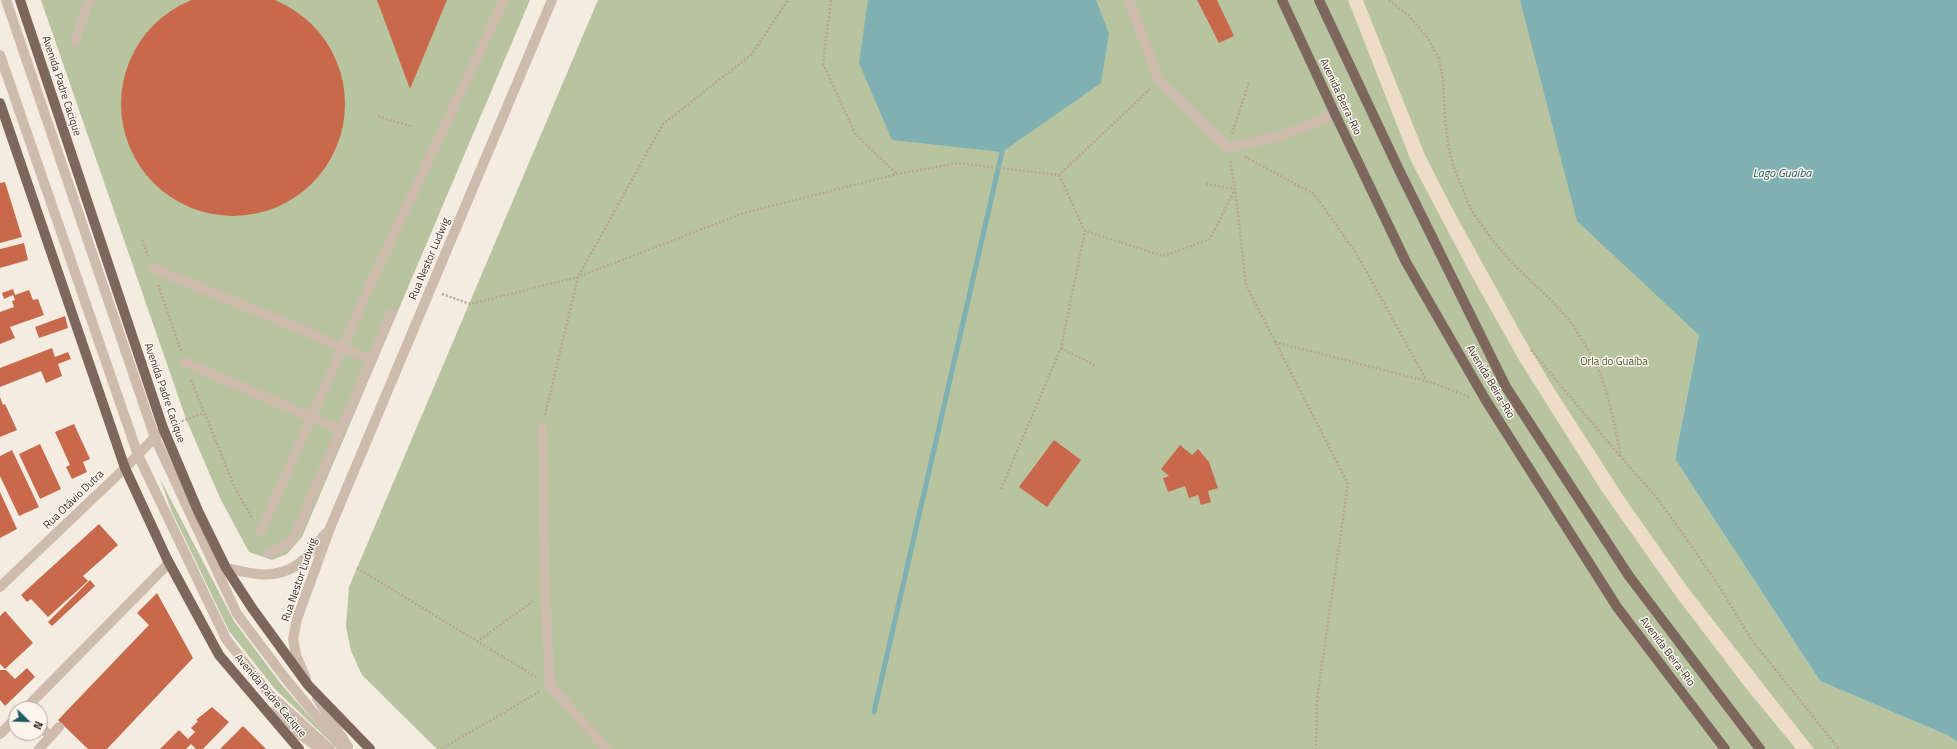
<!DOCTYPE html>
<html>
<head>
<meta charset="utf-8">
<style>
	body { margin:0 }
	#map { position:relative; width:1957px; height:749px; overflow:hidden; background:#f4ebe1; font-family:"Titillium Web",sans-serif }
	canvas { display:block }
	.north { position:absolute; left:8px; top:701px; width:40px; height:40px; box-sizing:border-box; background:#fbf5ee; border:1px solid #aea6a0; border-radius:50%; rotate:113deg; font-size:11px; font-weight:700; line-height:16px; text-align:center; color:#3b302b }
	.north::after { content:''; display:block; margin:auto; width:14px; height:18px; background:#1f5a5e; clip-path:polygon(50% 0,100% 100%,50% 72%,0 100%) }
</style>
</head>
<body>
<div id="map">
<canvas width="1957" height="749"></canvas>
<div class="north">N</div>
</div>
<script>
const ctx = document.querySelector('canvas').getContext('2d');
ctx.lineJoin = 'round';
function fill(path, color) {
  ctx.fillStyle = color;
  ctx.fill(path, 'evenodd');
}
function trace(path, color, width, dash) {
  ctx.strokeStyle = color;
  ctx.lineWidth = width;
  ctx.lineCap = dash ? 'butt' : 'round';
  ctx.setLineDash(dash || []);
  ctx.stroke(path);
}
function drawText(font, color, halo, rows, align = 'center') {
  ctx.font = font + ' "Titillium Web",sans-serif';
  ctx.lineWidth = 3;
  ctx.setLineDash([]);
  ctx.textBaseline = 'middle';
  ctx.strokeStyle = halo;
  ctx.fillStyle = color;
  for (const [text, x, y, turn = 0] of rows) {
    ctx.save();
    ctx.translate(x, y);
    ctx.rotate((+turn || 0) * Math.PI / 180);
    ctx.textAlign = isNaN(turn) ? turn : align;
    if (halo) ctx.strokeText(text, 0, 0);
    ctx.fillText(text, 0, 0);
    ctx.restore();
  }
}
const green = new Path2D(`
	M41 0H530L302 537 287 554 272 560 249 552 220 498 186 419Z
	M598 0H1550L1699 335 1675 459 1820 681 1949 736 1957 742V749H437L362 675 351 651 346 627 349 587Z
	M160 479 234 621 281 684 338 749 275 689 229 631 172 512Z`);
const plaza = new Path2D(`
	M1348 0H1363L1425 155 1452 208 1521 333 1550 382 1624 497 1688 588 1814 749H1796L1745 687 1675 595 1601 490 1519 360 1469 271 1411 161Z`);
const water = new Path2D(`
	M868 0H1096L1109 34 1101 83 1002 152 892 140 859 63Z
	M1520 0H1957V742L1949 736 1820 681 1675 459 1699 335 1577 221Z`);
const stream = new Path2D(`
	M874 712 1002 152`);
const building = new Path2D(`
	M121 104a112 112 0 1 1 224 0a112 112 0 1 1-224 0Z
	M377 0H447L410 89Z
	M1197 0H1217L1234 36 1219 43Z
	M5 182 22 237 0 243V183Z
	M24 243 28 260 0 268V249Z
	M13 289 15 295 29 290 33 300 38 299 44 315 10 327 15 338 0 344V312L14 307 12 301 15 300 13 295 4 299 2 293Z
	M65 316 68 328 39 338 35 327Z
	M52 348 55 357 68 352 71 359 58 364 62 376 46 383 41 371 0 387V368Z
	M0 397 3 405 5 404 17 430 0 437Z
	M74 424 90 459 83 462 87 472 72 479 66 467 70 465 55 432Z
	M1054 440 1081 460 1047 507 1019 487Z
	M40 444 61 489 40 499 19 454Z
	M1180 445 1192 455 1198 449 1209 462 1218 488 1208 491 1211 502 1201 505 1198 495 1189 498 1185 486 1168 492 1163 478 1169 476 1161 469Z
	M12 450 39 507 19 516 0 476V456Z
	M0 492 17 529 0 538Z
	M99 524 118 545 83 576 88 581 48 617 31 599 27 602 21 595Z
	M90 580 95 586 52 626 48 622Z
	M157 593 193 658 107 749H88L58 720 149 625 137 613Z
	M5 611 33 643 5 669 0 664V616Z
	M27 668 35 677 5 706 0 700V670H6L15 679Z
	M212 707 229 722 203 749H196L191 744 186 749H160L179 730 188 739 195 732 191 728 198 721 196 720Z
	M243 726 266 749H220Z`);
const path = new Path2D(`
	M831 0 823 64 856 135 897 174
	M1389 0 1409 16 1428 38 1439 59 1443 79 1445 119 1448 144 1453 165 1471 210 1494 242 1512 263 1555 304 1572 324 1591 354 1602 378 1612 413 1621 457 1656 497 1683 534 1721 589 1751 639 1839 749
	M378 116 413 127
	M1232 134 1249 82
	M1245 157 1314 194 1356 253 1427 381 1469 397
	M1059 175 1085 231 1163 256 1210 239 1235 189 1230 160
	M1206 184 1235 189 1246 285 1348 484 1317 699 1316 749
	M142 240 148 256
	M158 285 181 351
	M442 294 470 304 578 277 744 213 897 174 958 163 1059 175 1150 89
	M1275 342 1426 381
	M1061 348 1096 366
	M1531 350 1620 456
	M191 380 235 488 253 519
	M545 415 578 277 663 124 752 54 788 0
	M174 424 204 413
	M1001 489 1061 348 1085 231
	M357 568 536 677
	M477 642 533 601
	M441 749 539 692`);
const minor = new Path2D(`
	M6 0 155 438 237 614 286 679 343 749
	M1129 0 1159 81 1228 148 1283 135 1335 114
	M75 42 87 6 92 0
	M0 55 138 455 226 639 269 694 330 749
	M152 268 301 329 371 360
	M184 362 341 430
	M542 428 545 593 550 686 607 749
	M261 531 370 285 504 0
	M269 554 290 543 297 531 391 314
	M226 568C251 574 275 580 297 565 307 559 318 541 326 533
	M0 587 125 468 158 434
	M306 679 296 655 293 639 297 619 330 528 552 0
	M317 698 348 747
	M25 709 169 563
	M270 712 320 749
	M40 727 51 736
	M0 734 16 718
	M39 749 59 727`);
const major = new Path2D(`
	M20 0 163 428 198 511 226 568 252 608 308 685 370 749
	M1282 0 1335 114 1406 262 1485 399 1617 607 1725 749
	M1319 0 1400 172 1506 387 1629 576 1760 749
	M0 103 125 468 167 559 219 655 299 749`);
const streetNames = [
	["Avenida Padre Cacique",61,86,72],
	["Avenida Beira-Rio",1340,97,65],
	["Rua Nestor Ludwig",430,259,-67],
	["Avenida Beira-Rio",1490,382,59],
	["Avenida Padre Cacique",164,393,71],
	["Rua Otávio Dutra",74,500,-44],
	["Rua Nestor Ludwig",300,580,-71],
	["Avenida Beira-Rio",1667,652,53],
	["Avenida Padre Cacique",270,696,50]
];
const parkNames = [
	["Orla do Guaíba",1614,362]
];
const waterNames = [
	["Lago Guaíba",1782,174]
];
fill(green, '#b8c4a0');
fill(plaza, '#ecdcc8');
fill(water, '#7fb0b2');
trace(stream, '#7fb0b2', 5);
fill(building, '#c8694b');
trace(path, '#b9a596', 2.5, [2, 2]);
trace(minor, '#cdbbac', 10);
trace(major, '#7d675c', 10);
drawText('11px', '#3b302b', '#fbf5ee', streetNames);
drawText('11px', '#4a5a2e', '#fbf5ee', parkNames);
drawText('italic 12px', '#1f5a5e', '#fbf5ee', waterNames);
</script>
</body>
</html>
